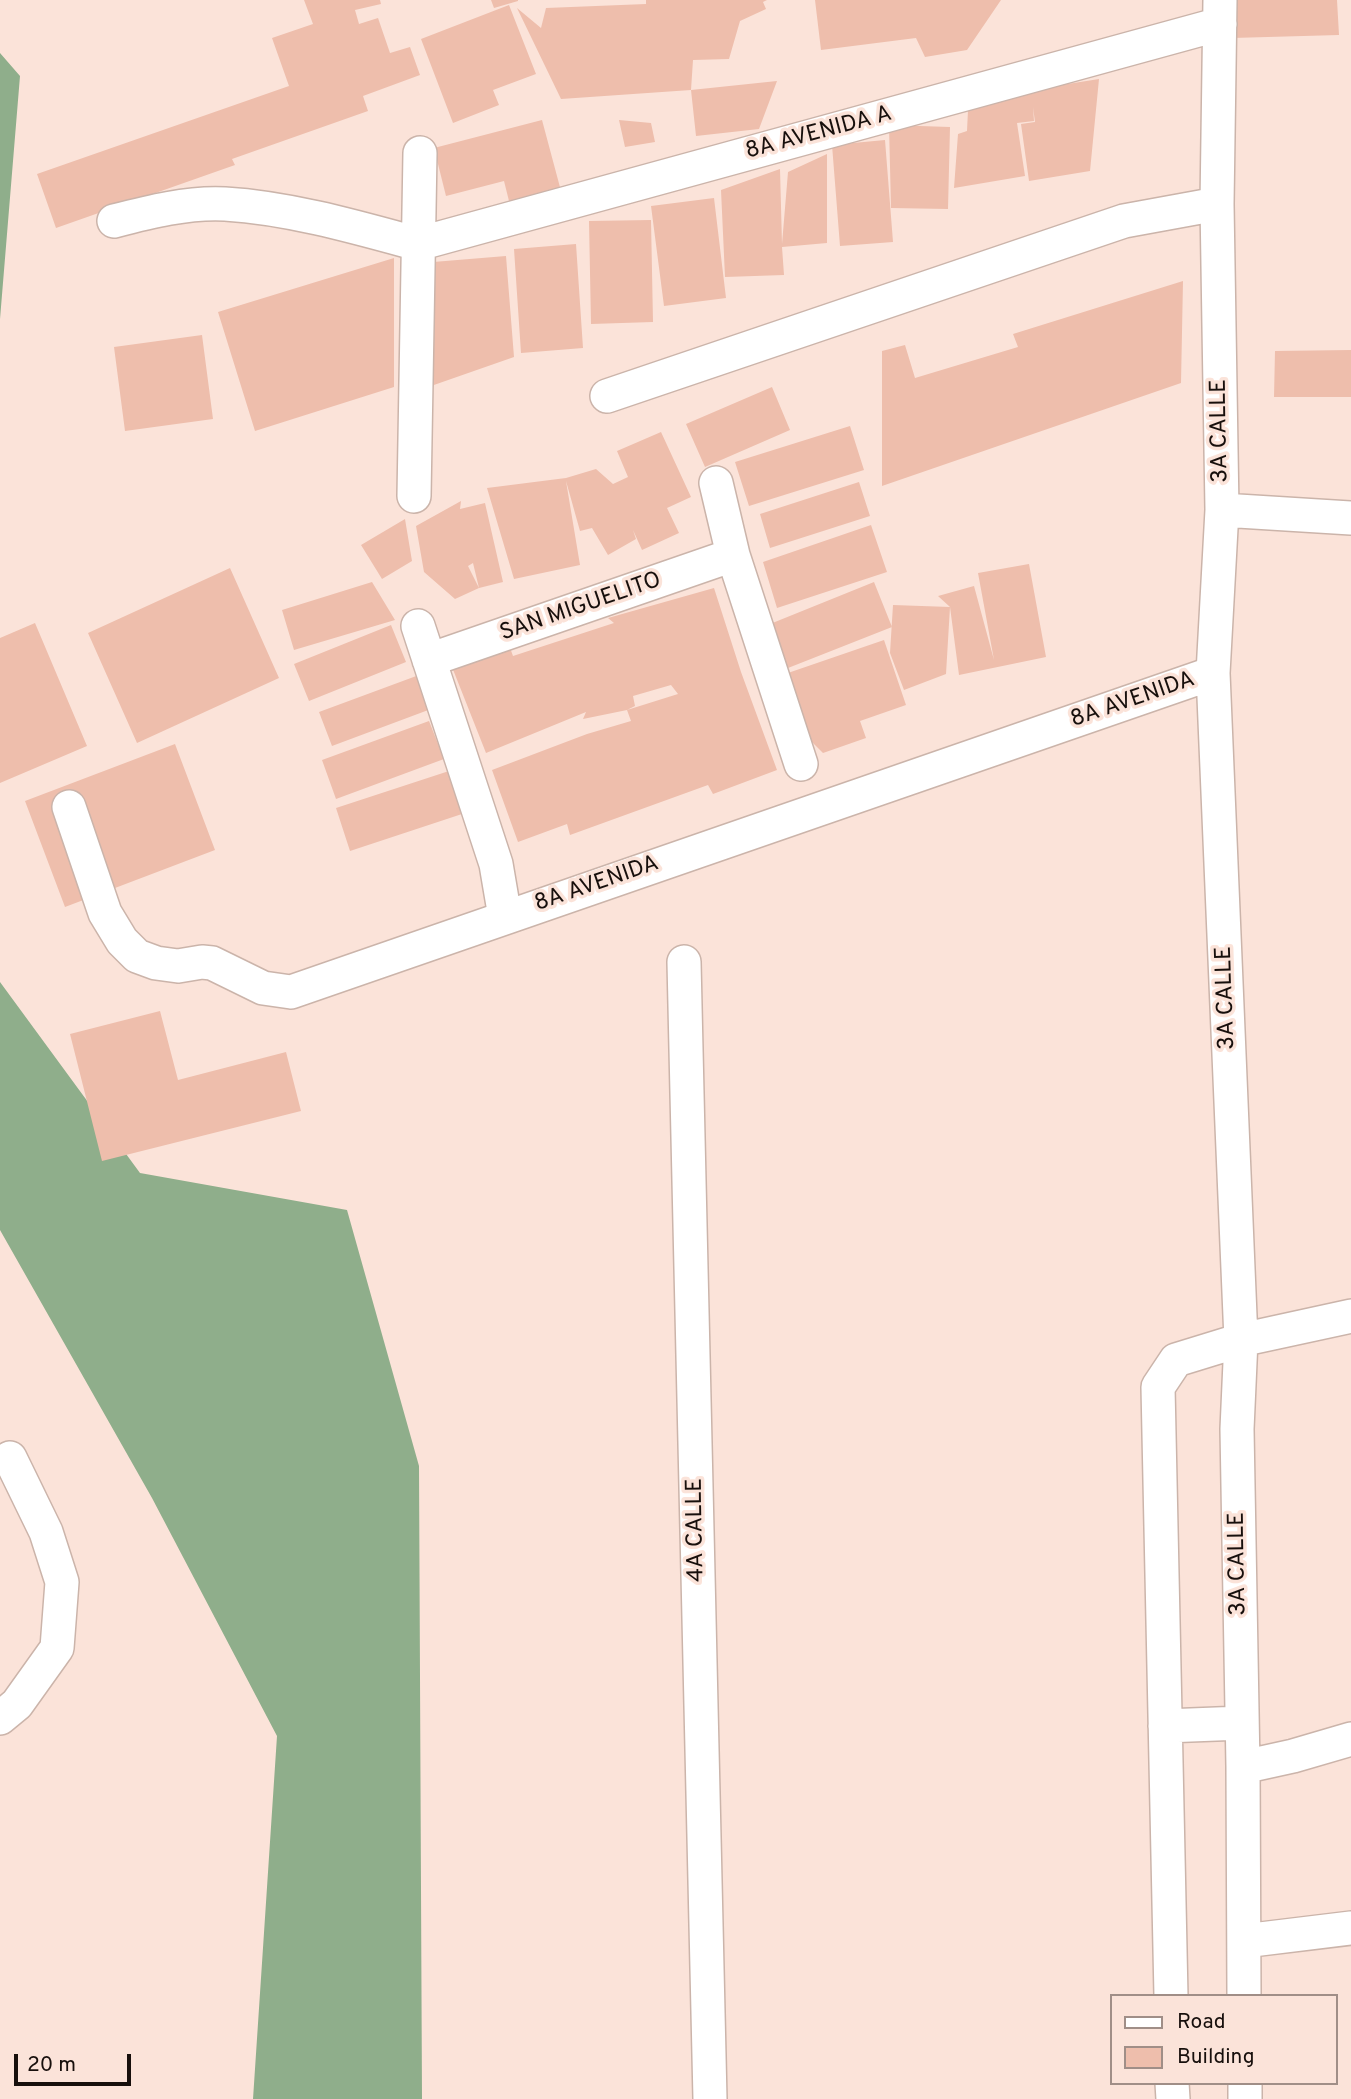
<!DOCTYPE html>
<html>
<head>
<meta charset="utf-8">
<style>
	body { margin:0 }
	#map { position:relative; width:1351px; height:2099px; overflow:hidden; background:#fbe3d9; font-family:Overpass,sans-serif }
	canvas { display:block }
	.legend { position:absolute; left:1110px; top:1994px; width:228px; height:91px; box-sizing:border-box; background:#fbe3d9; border:2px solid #a08e87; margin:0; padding:9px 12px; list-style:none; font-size:21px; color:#170f0c }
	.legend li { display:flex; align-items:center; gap:14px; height:35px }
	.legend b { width:35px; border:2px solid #a08e87 }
	.scale { position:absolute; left:14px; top:2054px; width:117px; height:32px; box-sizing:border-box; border:4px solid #170f0c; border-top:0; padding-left:9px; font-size:21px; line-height:24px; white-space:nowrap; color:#170f0c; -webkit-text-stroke:5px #fbe3d9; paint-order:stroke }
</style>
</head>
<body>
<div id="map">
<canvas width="1351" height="2099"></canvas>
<ul class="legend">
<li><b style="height:9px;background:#fff"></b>Road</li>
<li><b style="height:19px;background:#eebeac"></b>Building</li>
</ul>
<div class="scale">20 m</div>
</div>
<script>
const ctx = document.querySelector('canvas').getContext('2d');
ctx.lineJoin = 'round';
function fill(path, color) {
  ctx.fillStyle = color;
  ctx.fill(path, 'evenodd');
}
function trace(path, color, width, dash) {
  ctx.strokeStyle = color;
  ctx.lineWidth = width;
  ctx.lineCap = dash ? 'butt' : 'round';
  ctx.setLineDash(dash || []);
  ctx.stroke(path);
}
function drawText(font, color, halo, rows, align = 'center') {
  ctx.font = font + ' Overpass,sans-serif';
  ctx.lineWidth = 7;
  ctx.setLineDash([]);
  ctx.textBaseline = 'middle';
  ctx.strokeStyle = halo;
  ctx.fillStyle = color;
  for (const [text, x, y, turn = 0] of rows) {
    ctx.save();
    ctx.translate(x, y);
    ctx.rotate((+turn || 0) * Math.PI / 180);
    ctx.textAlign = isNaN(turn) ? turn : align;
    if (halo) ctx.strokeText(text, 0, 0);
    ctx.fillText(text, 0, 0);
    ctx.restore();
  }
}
const forest = new Path2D(`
	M0 53 20 76 0 319Z
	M0 982 140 1173 347 1210 419 1466 422 2099H253L277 1736 152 1498 0 1230Z`);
const building = new Path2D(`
	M304 0H380L381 4 355 10 359 24 378 18 390 53 410 47 420 75 363 96 368 111 232 159 235 165 56 228 37 174 289 86 272 38 313 24Z
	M491 0H518V1L494 8Z
	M646 0H767L763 2 766 9 740 21 729 59 693 60 691 90 561 99 517 8 541 28 546 8 646 4Z
	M815 0H1001L967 50 925 57 916 38 821 50Z
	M1231 0H1337L1339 35 1232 38Z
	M509 5 536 74 493 90 499 105 453 123 421 39Z
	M1099 79 1090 171 1029 181 1021 124 1035 122 1033 107 1034 121 1017 123 1025 176 954 188 958 134 967 131 968 110 1030 90Z
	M777 81 759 129 696 136 691 90Z
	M542 120 561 191 510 205 504 181 446 196 434 148Z
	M619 120 651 123 655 142 625 147Z
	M889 125 950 127 948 209 891 208Z
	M885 140 893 242 840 246 832 145Z
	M827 154V243L782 247 784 275 725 277 721 190 780 169 782 244 788 172Z
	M714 198 726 298 664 306 651 206Z
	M651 220 653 322 591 324 589 221Z
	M576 244 583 348 521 353 514 249Z
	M506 256 514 357 431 386 421 263Z
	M394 258V387L255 431 218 312Z
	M1183 281 1181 383 882 486V351L905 345 915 378 1018 347 1013 334Z
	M202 335 213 419 125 431 114 347Z
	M1351 350V397H1274L1275 351Z
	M772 387 790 430 705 467 686 424Z
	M850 426 864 470 749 506 735 462Z
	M661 432 691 497 667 508 679 533 642 550 633 530 636 539 608 555 592 528 580 531 566 481 580 565 514 579 487 488 566 478 596 469 613 484 628 477 617 451Z
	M859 482 870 516 770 548 760 514Z
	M461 501 460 509 485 503 503 582 479 588 473 563 468 566 479 588 455 599 424 572 416 526Z
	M405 519 412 561 382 579 361 545Z
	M871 525 887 572 777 608 763 562Z
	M1029 564 1046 657 959 675 950 607 938 596 974 586 994 660 978 573Z
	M230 568 279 678 137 743 88 633Z
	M372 582 395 620 294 650 282 610Z
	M874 582 892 627 788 668 770 624Z
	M714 588 741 672 777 770 713 794 708 785 570 835 567 824 518 842 492 770 587 734 631 721 627 710 678 694 671 685 633 696 635 706 627 710 583 719 586 712 486 753 452 667 509 645 513 656 614 623 608 618Z
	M893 605 950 607 946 674 904 690 890 653Z
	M35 623 87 746 0 783V638Z
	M391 625 406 662 309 701 294 664Z
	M884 640 906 705 860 721 866 738 823 753 807 737 785 674Z
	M419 675 431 709 332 746 319 712Z
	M429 721 444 759 336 799 322 760Z
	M175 744 215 850 65 907 25 801Z
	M449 771 462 814 350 851 336 808Z
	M160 1011 178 1080 286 1052 301 1111 102 1161 70 1034Z`);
const minor = new Path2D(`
	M1220 0 1217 204 1222 510 1213 673 1241 1340 1237 1429 1243 1767 1244 1996
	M114 221C149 212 188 202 225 204 290 208 356 227 418 244L1220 24
	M607 396 1124 221 1217 204
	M716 483 733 555 801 764
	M414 496 420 153
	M1222 510 1351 518
	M418 626 496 864 505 917
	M429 660 733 555
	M69 807 105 913 122 941 137 956 156 963 178 966 202 962 212 963 263 988 291 992 1213 673
	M684 962 710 2099
	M0 1718 17 1704 57 1648 62 1582 46 1532 10 1458
	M1165 1726 1242 1723
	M1243 1767 1293 1756 1351 1739
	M1244 1941 1351 1928
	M1171 1996 1158 1387 1176 1360 1241 1340 1351 1316
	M1172 2083 1173 2099
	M1245 2083V2099`);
const streetNames = [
	["8A AVENIDA A",819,134,-15],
	["3A CALLE",1221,431,-91],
	["SAN MIGUELITO",581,608,-19],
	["8A AVENIDA",1133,701,-19],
	["8A AVENIDA",597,885,-19],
	["3A CALLE",1227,998,-92],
	["4A CALLE",697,1530,-91],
	["3A CALLE",1239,1564,-91]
];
fill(forest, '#8fae8b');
fill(building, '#eebeac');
trace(minor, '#cbb4aa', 36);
trace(minor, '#fff', 33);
drawText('23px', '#170f0c', '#fbe3d9', streetNames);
</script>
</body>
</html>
